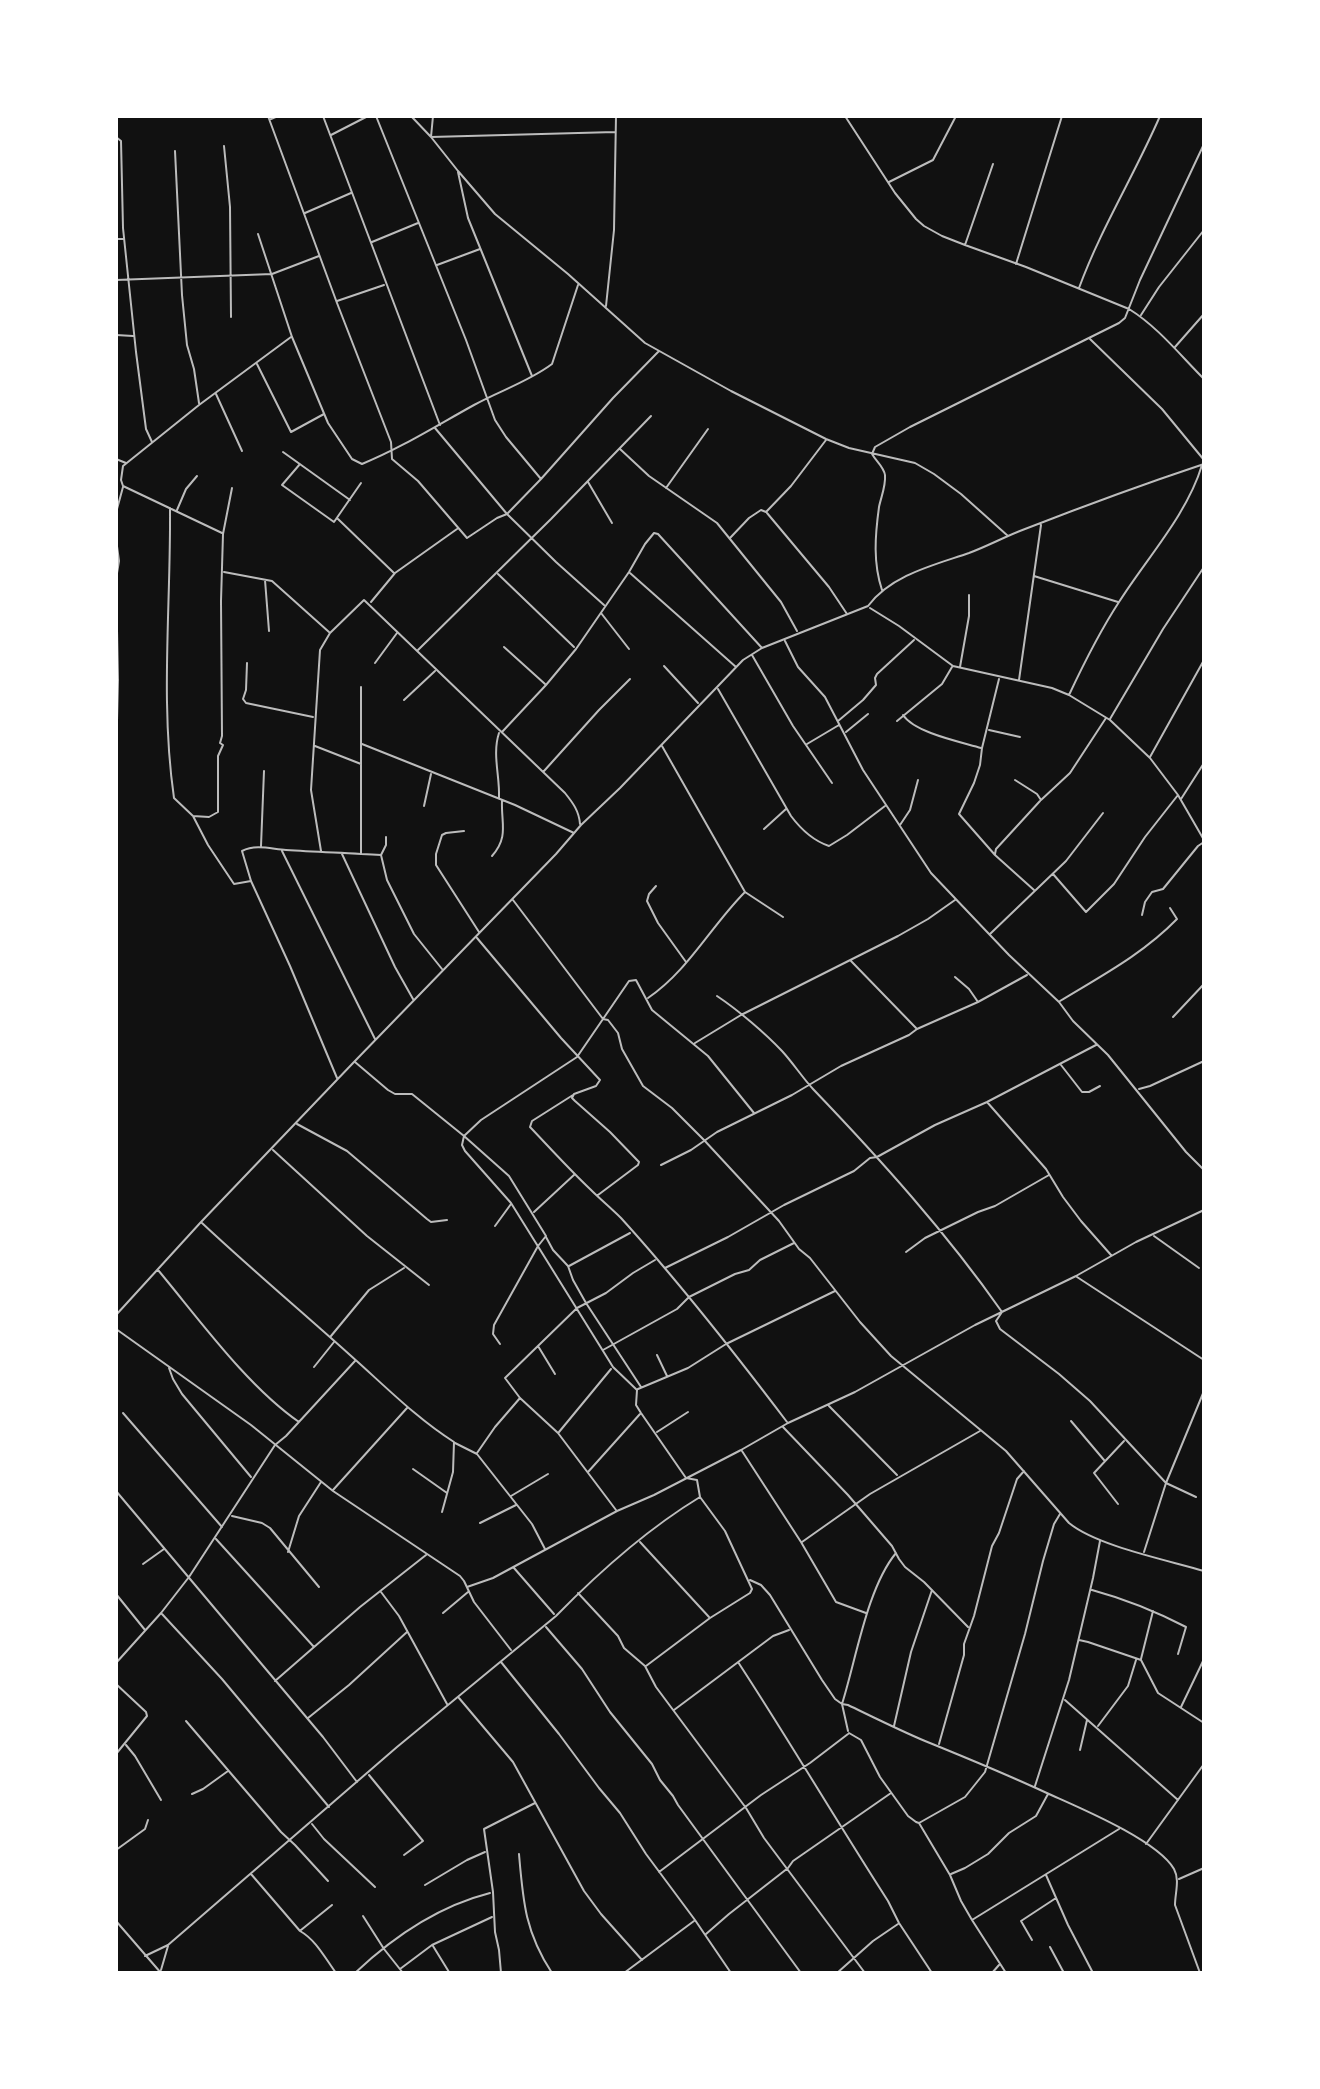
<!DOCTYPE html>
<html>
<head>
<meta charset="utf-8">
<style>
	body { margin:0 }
	#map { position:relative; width:1320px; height:2089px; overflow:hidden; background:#111; font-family:"Fira Sans Condensed",sans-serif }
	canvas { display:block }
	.frame { position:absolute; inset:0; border:118px solid #fff; pointer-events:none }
</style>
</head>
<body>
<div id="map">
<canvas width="1320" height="2089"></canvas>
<div class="frame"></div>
</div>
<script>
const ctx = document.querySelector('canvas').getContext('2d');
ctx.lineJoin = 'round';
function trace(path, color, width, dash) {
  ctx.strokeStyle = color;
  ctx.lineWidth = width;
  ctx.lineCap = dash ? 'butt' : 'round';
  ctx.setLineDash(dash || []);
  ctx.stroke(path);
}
const minor = new Path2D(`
	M268 116 337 303 391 442 392 459 418 481 467 538 497 518 507 514 541 479 613 398 659 351
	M323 116 440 425
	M376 116 466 340 495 420 506 437 541 479
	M411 116 431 137 458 171 495 214 568 274 645 343 731 391 826 439 849 448 915 463 934 474 961 494 1008 536
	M433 116 431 137 615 132
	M845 116 895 193 916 219 924 226 942 236 965 245 1026 267 1129 309C1158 327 1180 355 1204 379
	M271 119 278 116
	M331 135 368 116
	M116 137 121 141 123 228 136 352 146 429 152 442
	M224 146 230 207 231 317
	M175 151 182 295 187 345 194 369 199 403
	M458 172 468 218 532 376
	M889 182 933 160 956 116
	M305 213 351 193
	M258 234 292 337 328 423 352 459 362 464C401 448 436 426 474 405 499 391 528 382 552 364L578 285
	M116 239H123
	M372 242 418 223
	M965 245 993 164
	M1016 264 1062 116
	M437 265 480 249
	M116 280 272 274 319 256
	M1079 288C1101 228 1135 174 1160 116
	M337 301 384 285
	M606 306 614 230 616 116
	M1141 315 1159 287 1204 230
	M116 335 133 336
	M1090 339 1162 409 1204 460
	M1175 347 1204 314
	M257 364 291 432 324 414
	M216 394 242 451
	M435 428 507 514 556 562 604 605
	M620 449 649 476 717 523 781 602 797 631
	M283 452 350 500
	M116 459 126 463
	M300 464 282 485 334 522 361 483
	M588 482 612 523
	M666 488 708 429
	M170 508C171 604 160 702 174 798L193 816 208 845 234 884 251 881
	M177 510 186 489 197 476
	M767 513 829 587 847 614
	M338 519 394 573
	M116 530 117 509 123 487
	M222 533 123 486 121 480 123 466 199 405 291 337
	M730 538 749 518 761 510 766 512 791 486 826 440
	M116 539 119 561 116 579 118 680 116 762
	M224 572 272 581 329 632
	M630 573 736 667
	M498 574 574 647
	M1034 576 1118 602
	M265 580 269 631
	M882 590C873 563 875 536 879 507 881 497 886 486 885 475 884 467 876 461 872 454L875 447 910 427 1119 323 1125 318 1140 280 1204 144
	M371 602 395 573 457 529
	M870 608 899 626 953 666 1052 688 1069 695 1110 720 1150 758 1178 795 1204 840
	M601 613 629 649
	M785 641 798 667 825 697 863 770 931 873 1009 955 1059 1002 1073 1021 1108 1055 1186 1152 1204 1170
	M504 647 545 684
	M418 650 551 519 651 416
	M752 655 793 726 832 783
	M247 663 246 690 243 699 246 703 313 717
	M375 663 397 633
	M664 666 698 703
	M960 667 969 616V595
	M999 679 982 748 980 765 974 783 959 814 995 855 1034 890
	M1019 680 1041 525
	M718 689 791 816C800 828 814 841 829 846L847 835 885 806
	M1069 695C1084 663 1100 631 1119 602 1146 559 1187 515 1202 465
	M404 700 435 671
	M903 715C915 733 961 742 981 748
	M1110 719 1163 629 1204 567
	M838 721 863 700 876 685 875 678 877 674 914 640
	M897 721 942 684 952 667
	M989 730 1020 737
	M502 732 546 685 576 649 629 572 645 544 654 533 658 534 762 648
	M846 732 868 714
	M362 744 515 805 574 833
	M807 744 839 725
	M315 746 361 764
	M662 746 745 892 783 917
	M1150 757 1204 660
	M544 771 599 710 630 679
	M1015 780 1037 794 1041 800 1070 773 1106 718
	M499 798C500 776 492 754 499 733
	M1181 799 1204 763
	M424 806 431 774
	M193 816 209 817 218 812V756L223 745 220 743 222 736 221 601 223 534 232 488
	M900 825 910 810 918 780
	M764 829 786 809
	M464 831 446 833 442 835 436 854V865L479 932
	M386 837V845L381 855 387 880 414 934 442 969
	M261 846 264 771
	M282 851 375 1039
	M321 851 311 790 320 650 330 633 364 600 565 793C573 803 579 811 580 824
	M361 853V687
	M342 854 395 967 413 999
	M995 854 996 849 1040 801
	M492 856C509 837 501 823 502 801
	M1053 874 1086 912 1114 884 1145 837 1178 795
	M656 886 649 894 647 901 658 923 686 962
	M513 900 603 1019 608 1020 618 1033 622 1049 643 1086 672 1108 704 1140 779 1221 799 1249 810 1258 860 1322 891 1356 1006 1451 1069 1523C1097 1546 1167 1560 1204 1571
	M1142 915 1145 902 1152 892 1163 889 1198 846 1204 842
	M990 934 1066 861 1103 813
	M477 938 561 1038 600 1080 596 1086 574 1094 572 1098 575 1101 610 1132 639 1162 638 1165 598 1195
	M851 961 916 1028
	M955 977 969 989 978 1002
	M717 996C738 1010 765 1033 782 1051 793 1063 802 1077 813 1089 880 1159 946 1232 1002 1312L996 1321 1000 1329 1059 1374 1090 1401 1166 1483 1196 1497
	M648 998C688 971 711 926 745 892
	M1060 1001C1101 976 1143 954 1177 919L1170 908
	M1173 1017 1204 984
	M695 1043 741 1015 898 936 928 919 955 900
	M1061 1065 1082 1092H1089L1100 1086
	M337 1078 290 966 251 881 242 851C256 844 271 849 286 850 318 852 349 853 381 855
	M1139 1089 1150 1086 1204 1061
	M573 1095 532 1121 530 1127C550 1148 569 1169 590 1189 600 1199 611 1208 621 1218 680 1283 734 1352 787 1422
	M987 1102 1046 1169 1063 1197 1081 1221 1111 1255
	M297 1124 347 1151 427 1219 431 1222 447 1220
	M273 1150 367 1236 429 1285
	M661 1165 691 1150 717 1132 792 1095 841 1066 909 1035 917 1029 978 1002 1027 975
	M534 1212 575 1174
	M202 1223C250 1268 301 1311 350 1355 384 1385 416 1418 454 1442L453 1472 442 1512
	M495 1226 511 1204
	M1154 1236 1199 1268
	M546 1237 553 1250 568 1266 573 1280 586 1303 641 1387
	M906 1252 925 1238 978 1212 995 1206 1049 1175
	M569 1266 630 1233
	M665 1268 728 1237 784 1205 854 1171 870 1158 877 1157 935 1125 987 1102 1096 1045
	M158 1270C199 1319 247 1386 299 1422
	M1077 1277 1204 1360
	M116 1315 201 1222 354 1062 556 854 581 825 620 788 743 660 762 648 868 606C891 575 934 565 969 553 988 546 1006 536 1025 529 1084 506 1144 484 1204 464
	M116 1329 251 1425 333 1491 460 1576 464 1581 474 1602 511 1650
	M331 1336 369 1290 404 1268
	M500 1344 493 1334 494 1325 538 1246 546 1236 509 1176 464 1136 481 1120 577 1057 629 981 636 980 652 1010 708 1056 754 1113
	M538 1346 555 1374
	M603 1350 677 1309 689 1297 735 1274 749 1270 760 1260 794 1243
	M657 1355 667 1376
	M314 1367 334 1342
	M169 1368 173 1379 182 1394 251 1477
	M638 1389 688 1368 726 1344 835 1291
	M829 1406 897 1475
	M123 1413 222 1527
	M1071 1421 1104 1460
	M783 1427 848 1495 892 1546 899 1559 905 1567 924 1582 968 1627
	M559 1432 611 1369
	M657 1432 688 1412
	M455 1443 477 1454 532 1524 545 1549
	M742 1451 801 1542 836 1602 866 1613
	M477 1453 495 1427 520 1398
	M413 1469 447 1493
	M588 1472 640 1414
	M333 1490 407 1408
	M116 1491 323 1737 357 1782
	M511 1496 548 1474
	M1118 1504 1094 1473 1124 1441
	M616 1510 558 1433 520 1398 505 1378 577 1308 606 1293 633 1273 655 1260
	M232 1516 262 1523 270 1528 319 1587
	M480 1523 516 1505
	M216 1539 314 1647
	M640 1542 709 1617
	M802 1542 870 1494 980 1431
	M288 1552 299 1516 321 1482
	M1144 1552 1166 1483 1204 1391
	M896 1553C867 1588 856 1660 842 1704L848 1705C873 1717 899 1730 925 1741 967 1758 1008 1775 1049 1794 1080 1808 1157 1840 1174 1869 1180 1880 1175 1893 1175 1905L1200 1973
	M143 1564 164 1549
	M514 1568 554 1614
	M750 1580 761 1585 770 1595 822 1680 835 1699 842 1704 848 1731
	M467 1587 493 1578 617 1511 654 1495 741 1450 788 1423 855 1392 975 1325 1076 1276 1136 1242 1204 1210
	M1092 1590C1125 1599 1155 1611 1186 1627L1178 1654
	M381 1592 399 1616 447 1704
	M578 1593 618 1636 624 1648 645 1666 656 1687 746 1808 764 1838 865 1973
	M116 1594 145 1630
	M443 1613 468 1592
	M162 1614 222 1679 329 1807
	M546 1627 582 1669 610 1712 652 1764 660 1780 673 1796 678 1805 801 1973
	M1079 1640 1088 1642 1141 1660 1158 1693 1204 1723
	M1141 1659 1153 1611
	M501 1662 559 1734 599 1788 620 1813 646 1854 695 1920 731 1973
	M738 1662C789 1740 837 1822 888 1901L899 1923 932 1973
	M116 1663 161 1613 189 1577 275 1445 286 1436 355 1361
	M646 1666 710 1618 750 1593 752 1589 725 1531 700 1497
	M275 1681 360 1607 426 1555
	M116 1684 146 1712 147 1716 116 1754
	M459 1698 513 1762 584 1891 601 1914 642 1960
	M1065 1700 1178 1800
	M1181 1707 1204 1659
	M674 1710 773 1636 789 1630
	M308 1718 349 1685 407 1632
	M186 1721 281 1832 295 1845 328 1881
	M894 1726 911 1652 932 1590
	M1098 1726 1128 1686 1136 1660
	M849 1733 861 1740 880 1777 908 1816 916 1822 919 1823 950 1875 961 1901 972 1920 1006 1973
	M939 1744 964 1655V1644L974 1616 992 1546 999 1533 1017 1479 1024 1471
	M126 1745 135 1756 161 1800
	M1080 1750 1087 1720
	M369 1775 423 1841 404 1855
	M1035 1786 1069 1680 1093 1578 1100 1541
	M192 1794 203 1789 228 1771
	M919 1823 965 1797 985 1772 1025 1634 1043 1561 1054 1524 1060 1514
	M312 1824 324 1839 375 1887
	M1146 1844 1204 1764
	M116 1850 145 1829 148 1820
	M519 1854C523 1901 525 1932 552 1973
	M659 1872 761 1795 810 1763 848 1734
	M251 1874 300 1931C316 1940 325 1958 336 1973
	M951 1874 965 1868 988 1854 1009 1833 1036 1816 1048 1794
	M1046 1875 1068 1925 1093 1973
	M1179 1879 1204 1868
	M425 1885 467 1860 485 1852
	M363 1916 384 1949 403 1973
	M972 1920 1119 1829
	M116 1921 161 1973
	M301 1930 332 1905
	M706 1934 729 1914 788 1868 793 1861 891 1793
	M1032 1940 1021 1921 1056 1898
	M433 1946 449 1972
	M1050 1947 1064 1973
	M145 1956 168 1945 397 1747 556 1616C598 1573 649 1528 700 1497L697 1480 686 1478 641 1413 636 1405 637 1390 613 1367 511 1203 465 1151 462 1145 464 1136 412 1094H395L388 1090 355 1062
	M400 1969 432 1945 492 1917
	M161 1970 168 1946
	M355 1973C393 1937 439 1906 490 1893
	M501 1973 499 1950 495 1932 493 1892 484 1829 535 1803
	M624 1973 694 1921
	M837 1973 873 1941 898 1924
	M992 1973 999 1965`);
trace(minor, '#bcbcbc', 2);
</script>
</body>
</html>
